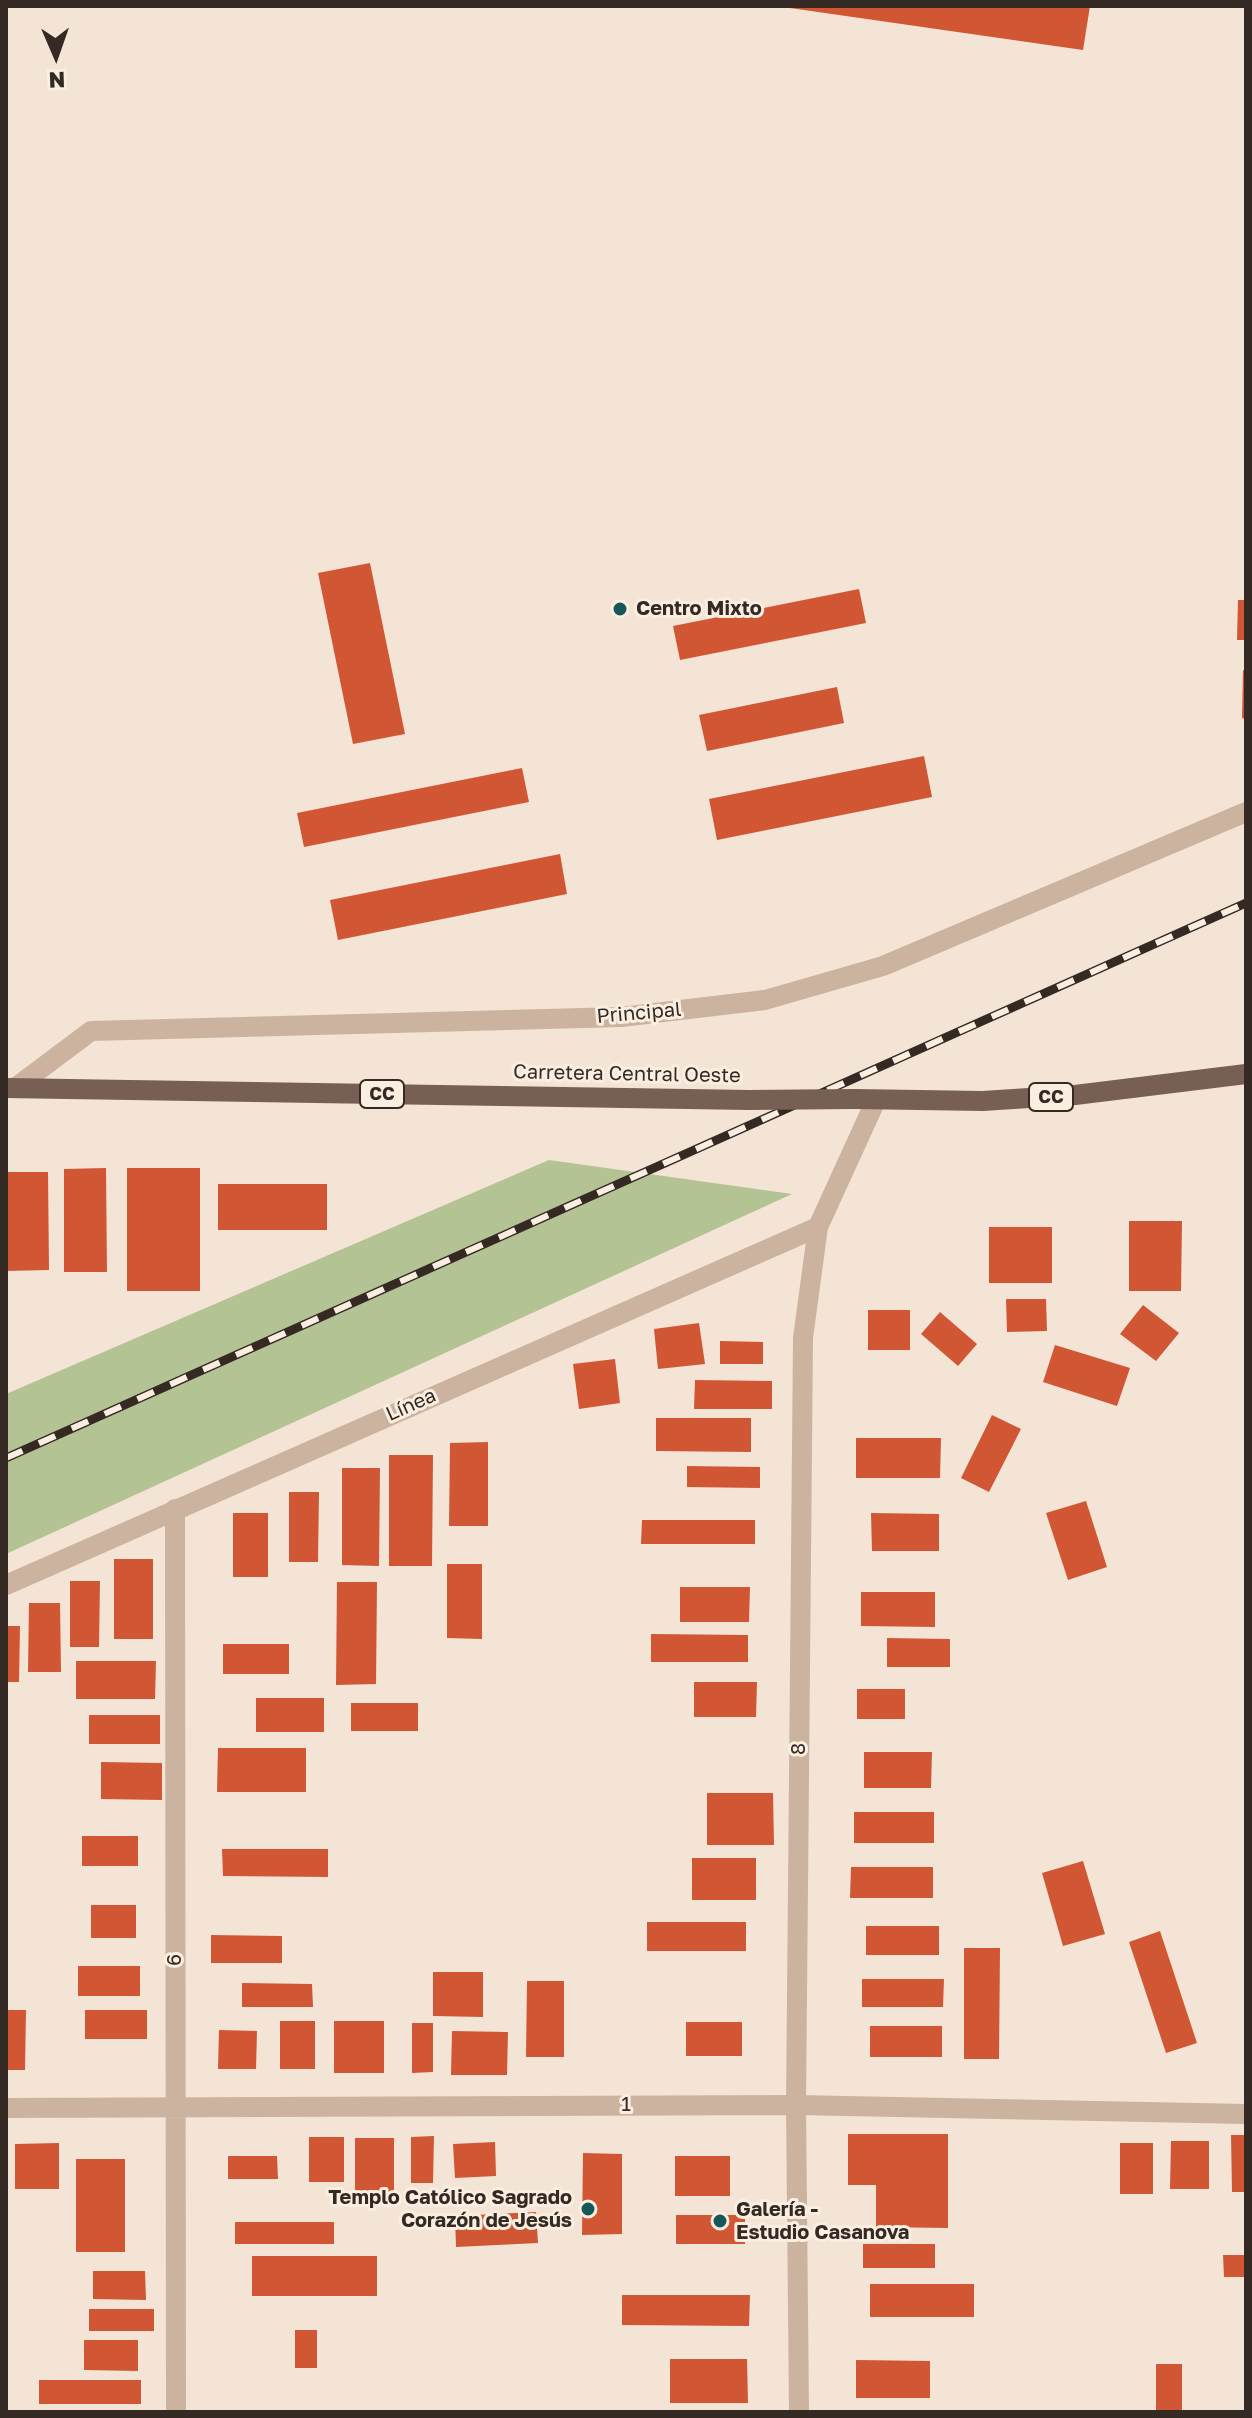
<!DOCTYPE html>
<html>
<head>
<meta charset="utf-8">
<style>
	body { margin:0 }
	#map { position:relative; width:1252px; height:2418px; overflow:hidden; background:#f3e4d5; font-family:"Golos Text",sans-serif }
	canvas { display:block }
	.frame { position:absolute; inset:0; border:8px solid #352924; pointer-events:none }
	.north { position:absolute; left:16px; top:16px; width:80px; height:80px; -webkit-text-stroke:6px #faeee1; paint-order:stroke; rotate:178deg; font-size:22px; font-weight:700; line-height:32px; text-align:center; color:#352924 }
	.north::after { content:''; display:block; margin:auto; width:28px; height:36px; background:#352924; clip-path:polygon(50% 0,100% 100%,50% 72%,0 100%) }
</style>
</head>
<body>
<div id="map">
<canvas width="1252" height="2418"></canvas>
<div class="frame"></div>
<div class="north">N</div>
</div>
<script>
const ctx = document.querySelector('canvas').getContext('2d');
ctx.lineJoin = 'round';
function fill(path, color) {
  ctx.fillStyle = color;
  ctx.fill(path, 'evenodd');
}
function trace(path, color, width, dash) {
  ctx.strokeStyle = color;
  ctx.lineWidth = width;
  ctx.lineCap = dash ? 'butt' : 'round';
  ctx.setLineDash(dash || []);
  ctx.stroke(path);
}
function drawText(font, color, halo, rows, align = 'center') {
  ctx.font = font + ' "Golos Text",sans-serif';
  ctx.lineWidth = 6;
  ctx.setLineDash([]);
  ctx.textBaseline = 'middle';
  ctx.strokeStyle = halo;
  ctx.fillStyle = color;
  for (const [text, x, y, turn = 0] of rows) {
    ctx.save();
    ctx.translate(x, y);
    ctx.rotate((+turn || 0) * Math.PI / 180);
    ctx.textAlign = isNaN(turn) ? turn : align;
    if (halo) ctx.strokeText(text, 0, 0);
    ctx.fillText(text, 0, 0);
    ctx.restore();
  }
}
const green = new Path2D(`
	M549 1160 792 1194 6 1554V1394Z`);
const building = new Path2D(`
	M790 6H1090L1083 50 790 8Z
	M370 563 405 734 353 744 318 573Z
	M859 589 866 623 680 660 673 626Z
	M1238 600H1246V640H1237Z
	M1243 670 1246 671V719L1242 718Z
	M837 687 844 723 707 751 699 715Z
	M924 756 932 797 717 840 709 799Z
	M522 768 529 802 304 847 297 813Z
	M560 854 567 894 338 940 330 900Z
	M106 1168 107 1272H64V1169Z
	M127 1168H200V1291H127Z
	M6 1172H48L49 1270 6 1271Z
	M218 1184H327V1230H218Z
	M1129 1221H1182L1181 1291H1129Z
	M989 1227H1052V1283H989Z
	M1006 1299H1046L1047 1331 1007 1332Z
	M1143 1305 1179 1333 1156 1361 1120 1334Z
	M868 1310H910V1350H868Z
	M940 1312 977 1344 958 1366 921 1334Z
	M699 1323 705 1364 658 1369 654 1329Z
	M720 1341 763 1342V1364H720Z
	M1055 1345 1130 1368 1117 1406 1043 1382Z
	M615 1359 620 1403 579 1409 573 1364Z
	M695 1380 772 1381V1409H694Z
	M992 1415 1021 1429 989 1492 961 1478Z
	M656 1418H751V1452L656 1451Z
	M856 1438H941L940 1478H856Z
	M488 1442V1526H449L450 1443Z
	M389 1455H433L432 1566H389Z
	M687 1466 760 1467V1488L687 1487Z
	M342 1468H380L379 1566 342 1565Z
	M289 1492H319L318 1562H289Z
	M1086 1501 1107 1567 1068 1580 1046 1513Z
	M233 1513H268V1577H233Z
	M871 1513 939 1514V1551H872Z
	M642 1520H755V1544H641Z
	M114 1559H153V1639H114Z
	M447 1564H482V1639L447 1638Z
	M70 1581H100L99 1647H70Z
	M337 1582H377L376 1684 336 1685Z
	M680 1587H750L749 1622H680Z
	M861 1592H935V1627L861 1626Z
	M29 1603H60L61 1672H28Z
	M6 1626H20L19 1682H6Z
	M651 1634 748 1635V1662H651Z
	M887 1638 950 1639V1667H887Z
	M223 1644H289V1674H223Z
	M76 1661H156L155 1699H76Z
	M694 1682H757L756 1717H694Z
	M857 1689H905V1719H857Z
	M256 1698H324V1732H256Z
	M351 1703H418V1731H351Z
	M89 1715H160V1744H89Z
	M218 1748H306V1792H217Z
	M864 1752H932L931 1788H864Z
	M101 1762 162 1763V1800L101 1799Z
	M707 1793H773L774 1845H707Z
	M854 1812H934V1843H854Z
	M82 1836H138V1866H82Z
	M222 1849H328V1877L223 1876Z
	M692 1858H756V1900H692Z
	M1083 1861 1105 1934 1063 1946 1042 1873Z
	M851 1867H933V1898H850Z
	M91 1905H136V1938H91Z
	M647 1922H746V1951H647Z
	M866 1926H939V1955H866Z
	M1160 1931 1197 2043 1166 2053 1129 1942Z
	M211 1935 282 1936V1963H211Z
	M964 1948H1000L999 2059H964Z
	M78 1966H140V1996H78Z
	M433 1972H483V2017L433 2016Z
	M862 1979H944L943 2007H862Z
	M527 1981H564V2057H526Z
	M242 1983 312 1984 313 2007H242Z
	M6 2010H26L25 2070H6Z
	M85 2010H147V2039H85Z
	M280 2021H315V2069H280Z
	M334 2021H384V2073H334Z
	M686 2022H742V2056H686Z
	M412 2023H433V2072L412 2073Z
	M870 2026H942V2057H870Z
	M219 2030 257 2031 256 2069H218Z
	M452 2031 508 2032 507 2075H451Z
	M848 2134H948V2228L876 2227V2185H848Z
	M1231 2135H1246V2192H1232Z
	M434 2136 433 2183H411V2137Z
	M309 2137H344V2182H309Z
	M355 2138H394V2203H355Z
	M1171 2141H1209V2189H1170Z
	M495 2142 496 2176 455 2178 453 2144Z
	M59 2143V2189H15V2144Z
	M1120 2143H1153V2194H1120Z
	M583 2153 622 2154V2234L582 2235Z
	M228 2156H277L278 2179H228Z
	M675 2156H730V2196H675Z
	M76 2159H125V2252H76Z
	M536 2212 538 2243 456 2247 455 2216Z
	M676 2215H745V2244H676Z
	M235 2222H334V2244H235Z
	M863 2244H935V2268H863Z
	M1223 2255H1246V2277H1224Z
	M252 2256H377V2296H252Z
	M93 2271H145L146 2300 93 2299Z
	M870 2284H974V2317H870Z
	M622 2295H750L749 2326 622 2325Z
	M89 2309H154V2331H89Z
	M295 2330H317V2368H295Z
	M84 2340H138V2371L84 2370Z
	M670 2359H747L748 2403H670Z
	M856 2360 930 2361V2398H856Z
	M1156 2364H1182V2412H1156Z
	M39 2380H141V2404H39Z`);
const minor = new Path2D(`
	M15 1088 91 1031 621 1017 765 1000 883 966 1246 812
	M175 1509 176 2412
	M6 1585 818 1227
	M6 2108 796 2105 1246 2114`);
const tertiary = new Path2D(`
	M799 2412 796 2105 803 1338 818 1227 876 1100`);
const primary = new Path2D(`
	M6 1088 749 1100
	M854 1099 983 1101 1075 1095 1246 1074`);
const rail = new Path2D(`
	M6 1458 1246 903`);
const primaryBridge = new Path2D(`
	M749 1100 854 1099`);
const markers = [
	[620,609,8,"#165759"],
	[588,2209,8,"#165759"],
	[720,2221,8,"#165759"]
];
const shields = [
	[382,1094,44],
	[1051,1097,44]
];
const shieldNames = [
	["CC",382,1094],
	["CC",1051,1097]
];
const poiNames = [
	["Centro Mixto",636,609],
	["Templo Católico Sagrado",572,2198,"right"],
	["Corazón de Jesús",572,2221,"right"],
	["Galería -",736,2210],
	["Estudio Casanova",736,2233]
];
const streetNames = [
	["Principal",639,1013,-5],
	["Carretera Central Oeste",627,1074,1],
	["Línea",411,1405,-24],
	["8",799,1749,-90],
	["6",175,1960,-90],
	["1",626,2105]
];
fill(green, '#b4c394');
fill(building, '#d15634');
trace(minor, '#cbb3a0', 20);
trace(tertiary, '#cbb3a0', 20);
trace(primary, '#785f53', 20);
trace(rail, '#352924', 9);
trace(rail, '#faeee1', 6, [18]);
trace(primaryBridge, '#785f53', 20);
for (const [x, y, r, color] of markers) {
  const dot = new Path2D();
  dot.arc(x, y, r, 0, 2 * Math.PI);
  ctx.fillStyle = color;
  ctx.fill(dot);
  trace(dot, '#faeee1', 3);
}
for (const [x, y, w] of shields) {
  const box = new Path2D();
  box.roundRect(x - w / 2, y - 14, w, 28, 6);
  ctx.fillStyle = '#faeee1';
  ctx.fill(box);
  trace(box, '#352924', 2);
}
drawText('bold 18px', '#352924', null, shieldNames);
drawText('bold 20px', '#352924', '#faeee1', poiNames, 'left');
drawText('20px', '#352924', '#faeee1', streetNames);
</script>
</body>
</html>
